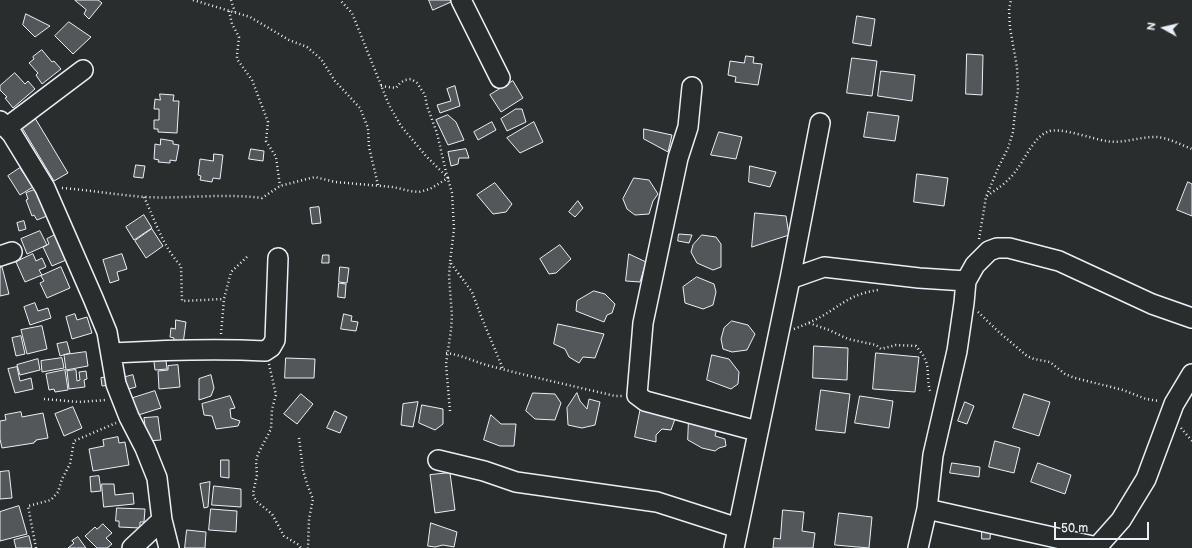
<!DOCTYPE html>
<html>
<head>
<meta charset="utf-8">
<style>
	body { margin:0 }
	#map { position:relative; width:1192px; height:548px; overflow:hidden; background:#2a2d2e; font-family:"Balsamiq Sans",sans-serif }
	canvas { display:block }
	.north { position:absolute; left:1144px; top:8px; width:40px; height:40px; -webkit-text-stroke:3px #2a2d2e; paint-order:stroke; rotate:278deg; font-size:11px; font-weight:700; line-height:16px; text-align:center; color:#e8f1f8 }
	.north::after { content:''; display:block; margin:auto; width:14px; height:18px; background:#e8f1f8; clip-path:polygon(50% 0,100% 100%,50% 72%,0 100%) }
	.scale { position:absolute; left:1054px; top:522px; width:95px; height:18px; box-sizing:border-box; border:2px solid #e8f1f8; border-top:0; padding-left:5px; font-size:12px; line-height:14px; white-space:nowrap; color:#e8f1f8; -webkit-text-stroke:3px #2a2d2e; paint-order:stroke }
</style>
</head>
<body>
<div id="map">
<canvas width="1192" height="548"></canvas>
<div class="north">N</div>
<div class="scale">50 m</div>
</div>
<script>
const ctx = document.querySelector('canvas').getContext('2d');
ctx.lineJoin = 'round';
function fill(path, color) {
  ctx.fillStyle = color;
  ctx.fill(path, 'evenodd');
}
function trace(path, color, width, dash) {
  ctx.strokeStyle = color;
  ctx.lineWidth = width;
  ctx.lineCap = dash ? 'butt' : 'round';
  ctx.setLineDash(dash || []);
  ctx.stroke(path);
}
const building = new Path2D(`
	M75 0H98L102 3 89 19 84 14 86 10Z
	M429 0H450L451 2 433 10Z
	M26 14 50 26 35 37 23 25Z
	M857 16 875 19 871 46 853 43Z
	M69 22 91 37 73 54 55 36Z
	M42 50 52 62 54 61 61 69 42 84 36 75 38 73 29 63 34 59 33 57Z
	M967 54 983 55 982 95 966 94Z
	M746 56 754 57 753 63 762 64 758 85 735 82 736 77 728 75 730 61 744 63Z
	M852 58 877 61 872 96 847 93Z
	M881 71 915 75 912 101 878 96Z
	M15 73 25 84 28 81 35 89 13 108 5 98 7 97 0 90V86Z
	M513 81 523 98 501 112 490 95Z
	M455 86 460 106 440 113 437 105 451 101 447 89Z
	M160 94 174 95 173 101H179L177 133 158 132V129H154V120H159V109H154L155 99 160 100Z
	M516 109H522L526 122 507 131 501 119Z
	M868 112 899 116 895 141 864 137Z
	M32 113 68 173 54 181 18 121Z
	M448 115 456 122 464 140 448 145 436 120Z
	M492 122 496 130 478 140 474 132Z
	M534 122 543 142 520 153 507 138Z
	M644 129 672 135 668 152 644 139Z
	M719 132 742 137 736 159 711 155Z
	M161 139 173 141V144L179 145 176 161 170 160V163L158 162 159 160 154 159 155 144 160 145Z
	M251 149 264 151 263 161 249 159Z
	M466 149 469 158H459L458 164 451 166 448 152Z
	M214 154 223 155 220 179 213 178 212 182 200 180 201 176 198 175 200 159 213 161Z
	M136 165 145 166 143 178 134 177Z
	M750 166 776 172 770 187 749 182Z
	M20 168 33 187 20 195 8 176Z
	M917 174 948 178 944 206 914 202Z
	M634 178 649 180 658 194 653 201 649 214 635 215 627 209 623 199Z
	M1188 182 1192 184V216L1177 210Z
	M495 183 512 204 506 212 493 214 477 195Z
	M37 189 47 216 37 220 34 215 32 216 26 200 28 199 26 193Z
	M578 201 583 208 575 217 569 212Z
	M319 207 321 223 312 224 310 208Z
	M755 213 786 216 789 235 752 247Z
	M144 215 152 228 134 240 126 227Z
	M24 221 26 229 19 231 17 223Z
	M152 229 163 246 146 258 135 241Z
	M40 231 47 245 27 254 21 239Z
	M679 234 692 235 689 243 678 241Z
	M55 235 66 260 52 266 43 247 49 244 47 239Z
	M702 235 716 237 721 244V267L713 270 697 263 691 252 693 245Z
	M560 245 571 259 556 273 549 274 540 259Z
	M33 254 36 261 42 258 46 267 39 270 42 275 25 282 16 262Z
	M122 254 127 269 117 272 119 280 110 283 103 260Z
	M629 254 646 262 640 282 626 281Z
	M323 255H329V263H322Z
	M2 267 9 294 0 296V268Z
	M61 267 70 288 47 298 40 283 44 281 41 276Z
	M340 267 349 268 347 283 339 282Z
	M697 277 714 284 716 292 713 305 703 309 685 303 683 287Z
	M339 283 346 284 345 298 338 297Z
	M594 291 605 294 615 304 612 313 607 315 604 322 576 311 577 301Z
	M35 303 38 311 48 308 51 318 30 325 24 307Z
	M75 314 77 320 87 317 92 333 72 339 66 317Z
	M344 314 352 316 351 321 358 322 356 331 341 329Z
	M176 320 186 322 183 344 174 343V338L170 337 171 328 175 329Z
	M732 321 748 325 755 334 747 350 732 352 723 349 721 339 724 328Z
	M558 324 604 334 595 358 583 357 579 363 569 357 565 349 554 344Z
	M42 326 47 349 27 354 21 330Z
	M21 336 25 354 16 356 12 338Z
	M67 342 70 353 60 356 57 344Z
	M814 346 848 348 847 380 813 378Z
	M86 352 88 366 66 370 64 355Z
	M876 353 919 357 915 392 873 389Z
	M712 355 729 359 739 372 738 384 731 389 707 380Z
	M62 358 64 368 42 372 41 361Z
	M286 358 315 359 314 378H285Z
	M38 359 40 370 20 375 17 365Z
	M166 360 167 369 155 370 154 362Z
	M178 365 180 387 159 389 158 371 168 370V366Z
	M17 367 20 381 31 378 33 389 15 393 8 369Z
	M65 370 68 390 55 392 54 389 49 390 46 374Z
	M76 370 77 381 80 380 79 372 86 371 87 379 84 380 85 387 69 389 67 371Z
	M133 375 136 387 125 390 122 378Z
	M211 375 214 388 211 396 199 400V379Z
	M108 377 109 385 102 386 101 378Z
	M821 390 850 394 845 433 816 430Z
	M155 391 161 408 135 416 130 399Z
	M533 393 555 394 561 403 555 420 535 419 526 411Z
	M577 393 580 401 587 409 589 399 600 402 595 425 582 428 568 425 567 408Z
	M301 394 313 404 297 424 284 414Z
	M1024 394 1050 402 1039 436 1013 428Z
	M230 396 235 408 230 409 231 418 240 421 238 426 216 429 212 416 204 415 202 404Z
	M860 396 893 401 889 428 855 423Z
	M418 402 413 427 401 425 403 404Z
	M965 402 974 406 967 424 958 421Z
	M422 405 443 409V424L435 430 419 423Z
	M73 407 82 428 64 436 55 414Z
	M641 407 675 419 671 430 662 429 656 435V442L635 437Z
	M335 411 347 417 340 433 327 428Z
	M21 412 22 417 43 413 48 438 36 440V441L34 442V443L2 448 0 439V421L6 420 5 415Z
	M491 415 501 424H516L514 446H500L484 440Z
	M158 417 161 440 147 441 144 418Z
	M689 418 718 424 715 436 725 439 726 446 719 448 715 451 702 448 688 440Z
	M118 437 119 443 125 442 129 465 93 471 89 449 104 446 103 440Z
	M995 441 1020 448 1014 473 989 467Z
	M221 460H229V478L221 477Z
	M952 463 980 467 979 477 950 473Z
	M1038 463 1071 475 1065 494 1031 482Z
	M9 471 12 498 0 499V472Z
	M450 473 455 510 435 513 430 475Z
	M99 476 101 491 91 492 90 477Z
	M210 482 208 507 204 508 200 484Z
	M102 484H114L115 495 133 493 134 504 104 507Z
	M214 486 241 489V507L212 505Z
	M19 506 27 534 0 541V512Z
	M117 508 145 509 144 522H140V528L119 527V521H116Z
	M211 509 237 511 236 532 209 530Z
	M783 510 804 512 802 531 815 533 813 548H773L774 538 780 539Z
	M839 513 872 517 869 548 835 545Z
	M431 523 457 532 454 547 443 545 435 547 428 546Z
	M103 524 112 533 106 538 112 544 107 548H97L85 536 95 527 97 529Z
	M982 524 991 525 990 539H982Z
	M187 530 206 532 205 548H185Z
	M29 536 32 548H16L14 540Z
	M78 537 86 548H68L74 543 72 541Z`);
const path = new Path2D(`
	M193 0 250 17 289 40 307 47 321 59 335 81 360 108 368 128 369 147 378 185
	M231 0 235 12
	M229 11 232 24 239 37 237 55V59L252 80 268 122 266 141 276 157 280 186
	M381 86 396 88 400 83 405 80 411 79 417 83 425 95 427 106 437 133 446 172 452 193 454 229 450 262 472 292 481 316 503 369
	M62 188C90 190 117 195 145 197 184 199 223 193 262 198L280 186 315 177 335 182 393 187 410 191 419 192 430 189 448 178 426 156 401 126 389 105 352 13 340 0
	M987 196C997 189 1008 182 1015 172 1024 161 1033 138 1047 132 1059 126 1092 139 1106 141 1123 144 1138 137 1155 137 1167 137 1181 145 1192 149
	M144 197C155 220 163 247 181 266L182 301 224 299
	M979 239 986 197 999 166 1008 148 1013 132 1015 112 1018 90 1017 67 1010 28 1009 9 1011 0
	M978 312 1000 333 1027 356 1034 359 1050 362 1065 374 1075 378 1123 390 1146 399 1159 401
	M809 323 829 330 848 339 876 345 881 349 896 345 916 346C919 350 923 354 925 359 930 370 926 382 931 393
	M794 329C807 324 820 318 832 310 848 299 858 293 878 290
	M221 334 224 299 231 272 249 255
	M446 353C462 355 475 362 490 366 532 377 573 386 615 396H622
	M269 364 276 395 272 409 271 429 258 454 256 461 257 475 253 493 254 497 256 501 272 514 284 536 299 545 301 548
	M44 399 79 402 106 400
	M450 411 446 364 451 330 452 316 449 276 450 263
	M1181 428 1192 441
	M299 438 303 470 307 484 313 499 309 519 308 548
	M36 548 28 506 51 500 58 492 62 479 70 464 74 441 116 423`);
const minor = new Path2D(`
	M461 0 500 78
	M692 87 688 127 678 158 643 323 637 395 645 401 757 431
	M0 121 12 134 45 188 93 298 107 332 116 384 129 417 145 448 157 478 162 520 169 548
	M6 128 83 70
	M0 256 12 252
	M790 279 820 123
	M112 353C163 350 214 348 265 351L271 347 275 340 278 258
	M438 460 484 471 516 482 657 502 738 528
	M927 509 1097 547 1121 520 1146 479 1174 404 1192 374
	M132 548 162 520
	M734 548 790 279 824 267 919 278 966 281
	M918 548 927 509 933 455 957 351 964 303 966 281 975 265 989 251 997 248H1009L1059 261 1152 304 1192 318`);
fill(building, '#535759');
trace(building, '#e8f1f8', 1);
trace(minor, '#e8f1f8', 22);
trace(path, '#e8f1f8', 2.5, [1, 3]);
trace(minor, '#2a2d2e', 19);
</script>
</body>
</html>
